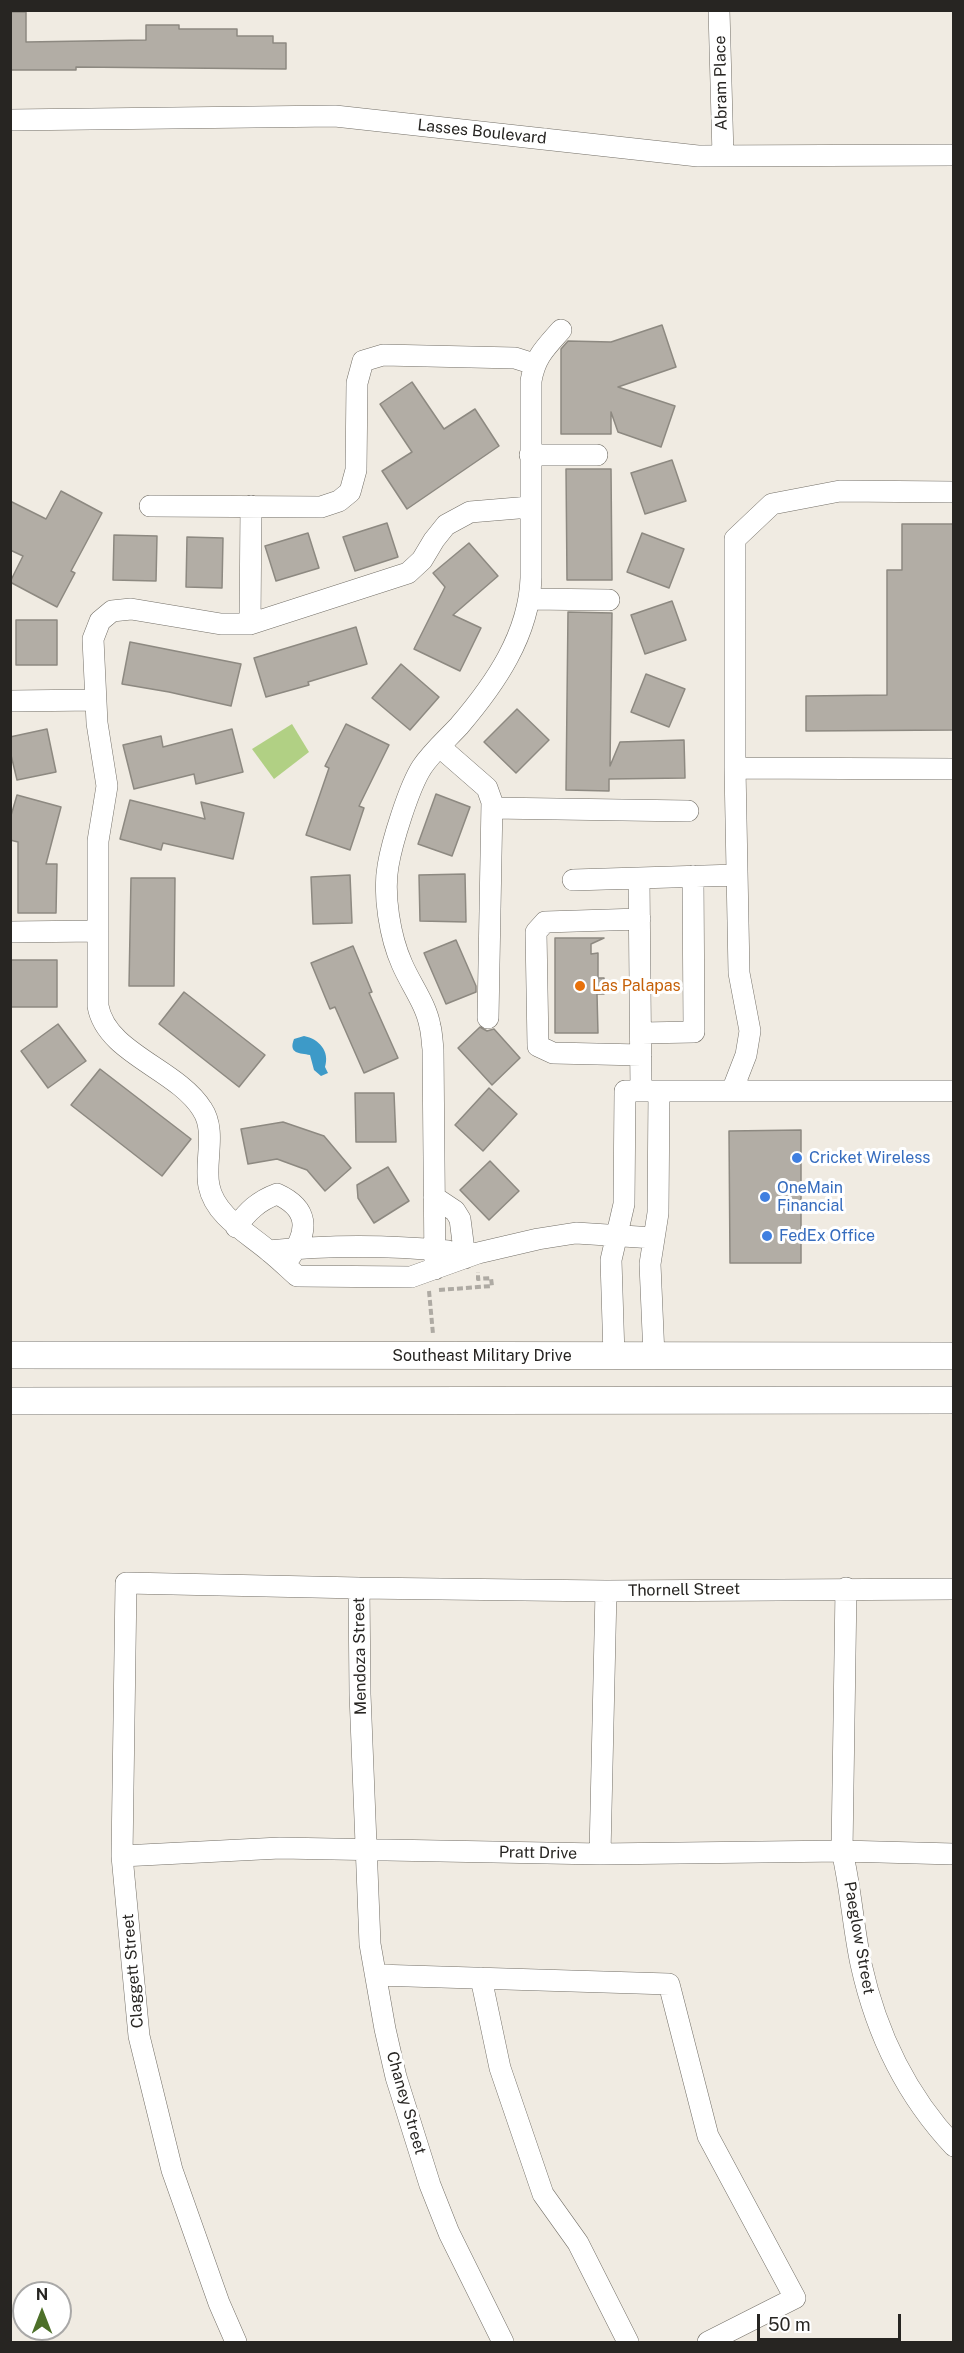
<!DOCTYPE html>
<html>
<head>
<meta charset="utf-8">
<style>
	body { margin:0 }
	#map { position:relative; width:964px; height:2353px; overflow:hidden; background:#f0ebe2; font-family:"Public Sans",sans-serif }
	canvas { display:block }
	.frame { position:absolute; inset:0; border:12px solid #272522; pointer-events:none }
	.north { position:absolute; left:12px; top:2281px; width:60px; height:60px; box-sizing:border-box; background:#fff; border:2px solid #a9a8a7; border-radius:50%; rotate:0deg; font-size:16px; font-weight:700; line-height:24px; text-align:center; color:#272522 }
	.north::after { content:''; display:block; margin:auto; width:21px; height:27px; background:#4d7029; clip-path:polygon(50% 0,100% 100%,50% 72%,0 100%) }
	.scale { position:absolute; left:757px; top:2314px; width:144px; height:27px; box-sizing:border-box; border:3px solid #272522; border-top:0; padding-left:8px; font-size:18px; line-height:21px; white-space:nowrap; color:#272522; -webkit-text-stroke:4px #fff; paint-order:stroke }
</style>
</head>
<body>
<div id="map">
<canvas width="964" height="2353"></canvas>
<div class="frame"></div>
<div class="north">N</div>
<div class="scale">50 m</div>
</div>
<script>
const ctx = document.querySelector('canvas').getContext('2d');
ctx.lineJoin = 'round';
function fill(path, color) {
  ctx.fillStyle = color;
  ctx.fill(path, 'evenodd');
}
function trace(path, color, width, dash) {
  ctx.strokeStyle = color;
  ctx.lineWidth = width;
  ctx.lineCap = dash ? 'butt' : 'round';
  ctx.setLineDash(dash || []);
  ctx.stroke(path);
}
function drawText(font, color, halo, rows, align = 'center') {
  ctx.font = font + ' "Public Sans",sans-serif';
  ctx.lineWidth = 6;
  ctx.setLineDash([]);
  ctx.textBaseline = 'middle';
  ctx.strokeStyle = halo;
  ctx.fillStyle = color;
  for (const [text, x, y, turn = 0] of rows) {
    ctx.save();
    ctx.translate(x, y);
    ctx.rotate((+turn || 0) * Math.PI / 180);
    ctx.textAlign = isNaN(turn) ? turn : align;
    if (halo) ctx.strokeText(text, 0, 0);
    ctx.fillText(text, 0, 0);
    ctx.restore();
  }
}
const green = new Path2D(`
	M292 724 309 752 274 779 252 749Z`);
const water = new Path2D(`
	M304 1036C319 1039 330 1051 325 1067L328 1073 321 1076 314 1070 310 1055C300 1053 288 1054 294 1039Z`);
const building = new Path2D(`
	M10 12H26V42L146 40V25H179V29H237V36H273V43H286V69L76 67V70H10Z
	M662 325 676 367 618 387 675 406 661 447 618 432 611 412V434H561V349L568 341 611 342Z
	M412 382 444 429 475 409 499 446 407 509 382 471 412 452 380 404Z
	M672 460 686 501 645 514 631 473Z
	M566 469H611L612 580H567Z
	M61 491 102 513 71 571 75 573 57 607 10 582 23 556 10 550V501L46 519Z
	M387 523 398 557 355 571 343 537Z
	M902 524H954V730L806 731V696L887 695V570H902Z
	M308 533 319 568 276 581 265 546Z
	M642 533 684 549 669 588 627 572Z
	M114 535 157 536 156 581 113 580Z
	M187 537 223 538 222 588 186 587Z
	M469 543 498 576 453 615 481 628 460 671 414 649 445 587 433 573Z
	M672 601 686 640 645 654 631 615Z
	M568 612 612 613 610 766 620 742 684 740 685 778 609 779V791L566 790Z
	M16 620H57V665H16Z
	M356 627 367 664 308 682 309 685 266 697 254 658Z
	M130 642 241 664 231 706 169 692 122 684Z
	M401 664 439 697 410 730 372 698Z
	M646 674 685 689 669 727 631 712Z
	M517 709 549 740 516 773 484 742Z
	M346 724 389 745 359 806 364 808 350 850 306 835 329 768 325 766Z
	M47 729 56 772 17 780 10 751V737Z
	M232 729 243 772 196 784 194 774 134 789 123 745 161 736 163 747Z
	M436 794 470 807 452 856 418 844Z
	M17 795 61 807 46 864H57L56 913H18V842L10 840V819Z
	M130 800 205 819 201 802 244 813 233 859 163 843 161 850 120 839Z
	M465 874 466 922 420 921 419 875Z
	M350 875 352 923 313 924 311 877Z
	M131 878H175L174 986H129Z
	M555 938H604L591 944V954L598 953V978H604V994H597L598 1033H555Z
	M456 940 476 986V992L446 1004 424 953Z
	M353 946 372 992 369 993 398 1058 364 1073 335 1007 330 1009 311 963Z
	M11 960H57V1007H11Z
	M184 992 265 1055 239 1087 159 1024Z
	M58 1024 86 1061 48 1088 21 1051Z
	M480 1027 487 1031 494 1029 520 1058 492 1085 458 1048Z
	M100 1069 191 1139 162 1176 71 1105Z
	M489 1088 517 1114 483 1151 455 1125Z
	M355 1093H394L396 1142H356Z
	M283 1122 324 1136 351 1168 325 1191 307 1170 277 1159 248 1164 241 1129Z
	M801 1130V1263H730L729 1131Z
	M490 1161 519 1191 489 1220 460 1190Z
	M388 1167 409 1201 374 1223 358 1198 357 1185Z`);
const path = new Path2D(`
	M439 1290 492 1286 491 1278 478 1279V1272
	M429 1291 433 1334`);
const minor = new Path2D(`
	M719 10 723 156
	M10 120 335 116 698 156 954 155
	M530 455H597
	M150 506 321 507 339 501 350 492 356 470 357 383 363 361 383 355 515 358 534 364
	M530 507 470 512 446 525 434 540 422 560 408 573 250 624H221L131 609 112 611 100 621 93 639 97 723 107 786 98 841V1006C106 1053 177 1069 202 1109 217 1131 204 1162 209 1186 215 1216 248 1233 270 1252 279 1259 288 1268 297 1276L411 1277 478 1253 538 1239 576 1233 654 1238
	M530 599 609 600
	M250 624 251 506
	M10 701 96 700
	M440 747 487 788 492 802 488 1018
	M735 768 954 769
	M492 808 688 811
	M639 878 641 1091
	M573 880 737 875
	M640 919 545 922 536 932 538 1046 553 1053 641 1055
	M10 932 98 931
	M642 1033 694 1032 693 876
	M732 1091 746 1055 750 1031 739 973 735 768V539L772 504 840 491 954 492
	M434 1197 455 1211 460 1219 465 1258
	M236 1227C248 1211 258 1201 277 1194 308 1208 310 1230 290 1257
	M269 1251C328 1245 389 1245 448 1251
	M435 1269 433 1049C432 1042 432 1034 430 1026 426 1004 411 985 402 964 390 937 383 895 388 866 392 842 409 787 422 767 432 752 447 739 459 726 495 684 529 635 531 578V381C535 357 545 348 561 330
	M614 1356 611 1260 624 1204 625 1091H954
	M654 1356 650 1264 658 1213 659 1091
	M359 1588 606 1591
	M846 1588 842 1851C851 1889 853 1927 861 1964 876 2032 906 2095 954 2146
	M600 1854 606 1591 954 1589
	M122 1856 280 1848 600 1854 842 1851 954 1854
	M376 1975 669 1984 708 2136 795 2298 708 2342
	M481 1978 500 2068 543 2194 578 2243 628 2342
	M236 2342 219 2303 172 2170 139 2036 122 1856 126 1583 359 1588 360 1694 370 1944 385 2029 396 2077 430 2185 449 2233 503 2342`);
const major = new Path2D(`
	M10 1355 954 1356
	M10 1401 954 1400`);
const markers = [
	[580,986,6,"#e8710a"],
	[797,1158,6,"#3f7fe0"],
	[765,1197,6,"#3f7fe0"],
	[767,1236,6,"#3f7fe0"]
];
const streetNames = [
	["Abram Place",721,83,-91],
	["Lasses Boulevard",482,132,6],
	["Southeast Military Drive",482,1356],
	["Thornell Street",684,1590,-1],
	["Mendoza Street",360,1656,-91],
	["Pratt Drive",538,1853,1],
	["Paeglow Street",859,1938,80],
	["Claggett Street",133,1971,-95],
	["Chaney Street",406,2103,74]
];
const foodNames = [
	["Las Palapas",592,986]
];
const shopNames = [
	["Cricket Wireless",809,1158],
	["OneMain",777,1188],
	["Financial",777,1206],
	["FedEx Office",779,1236]
];
fill(green, '#b1d084');
fill(water, '#3d9ac8');
fill(building, '#b2ada5');
trace(building, '#8d8981', 1.5);
trace(minor, '#736f67', 22);
trace(major, '#736f67', 28);
trace(path, '#aeaaa3', 4, [6, 3]);
trace(minor, '#fff', 21);
trace(major, '#fff', 27);
for (const [x, y, r, color] of markers) {
  const dot = new Path2D();
  dot.arc(x, y, r, 0, 2 * Math.PI);
  ctx.fillStyle = color;
  ctx.fill(dot);
  trace(dot, '#fff', 2);
}
drawText('16px', '#272522', '#fff', streetNames);
drawText('16px', '#c56008', '#fff', foodNames, 'left');
drawText('16px', '#366cbe', '#fff', shopNames, 'left');
</script>
</body>
</html>
